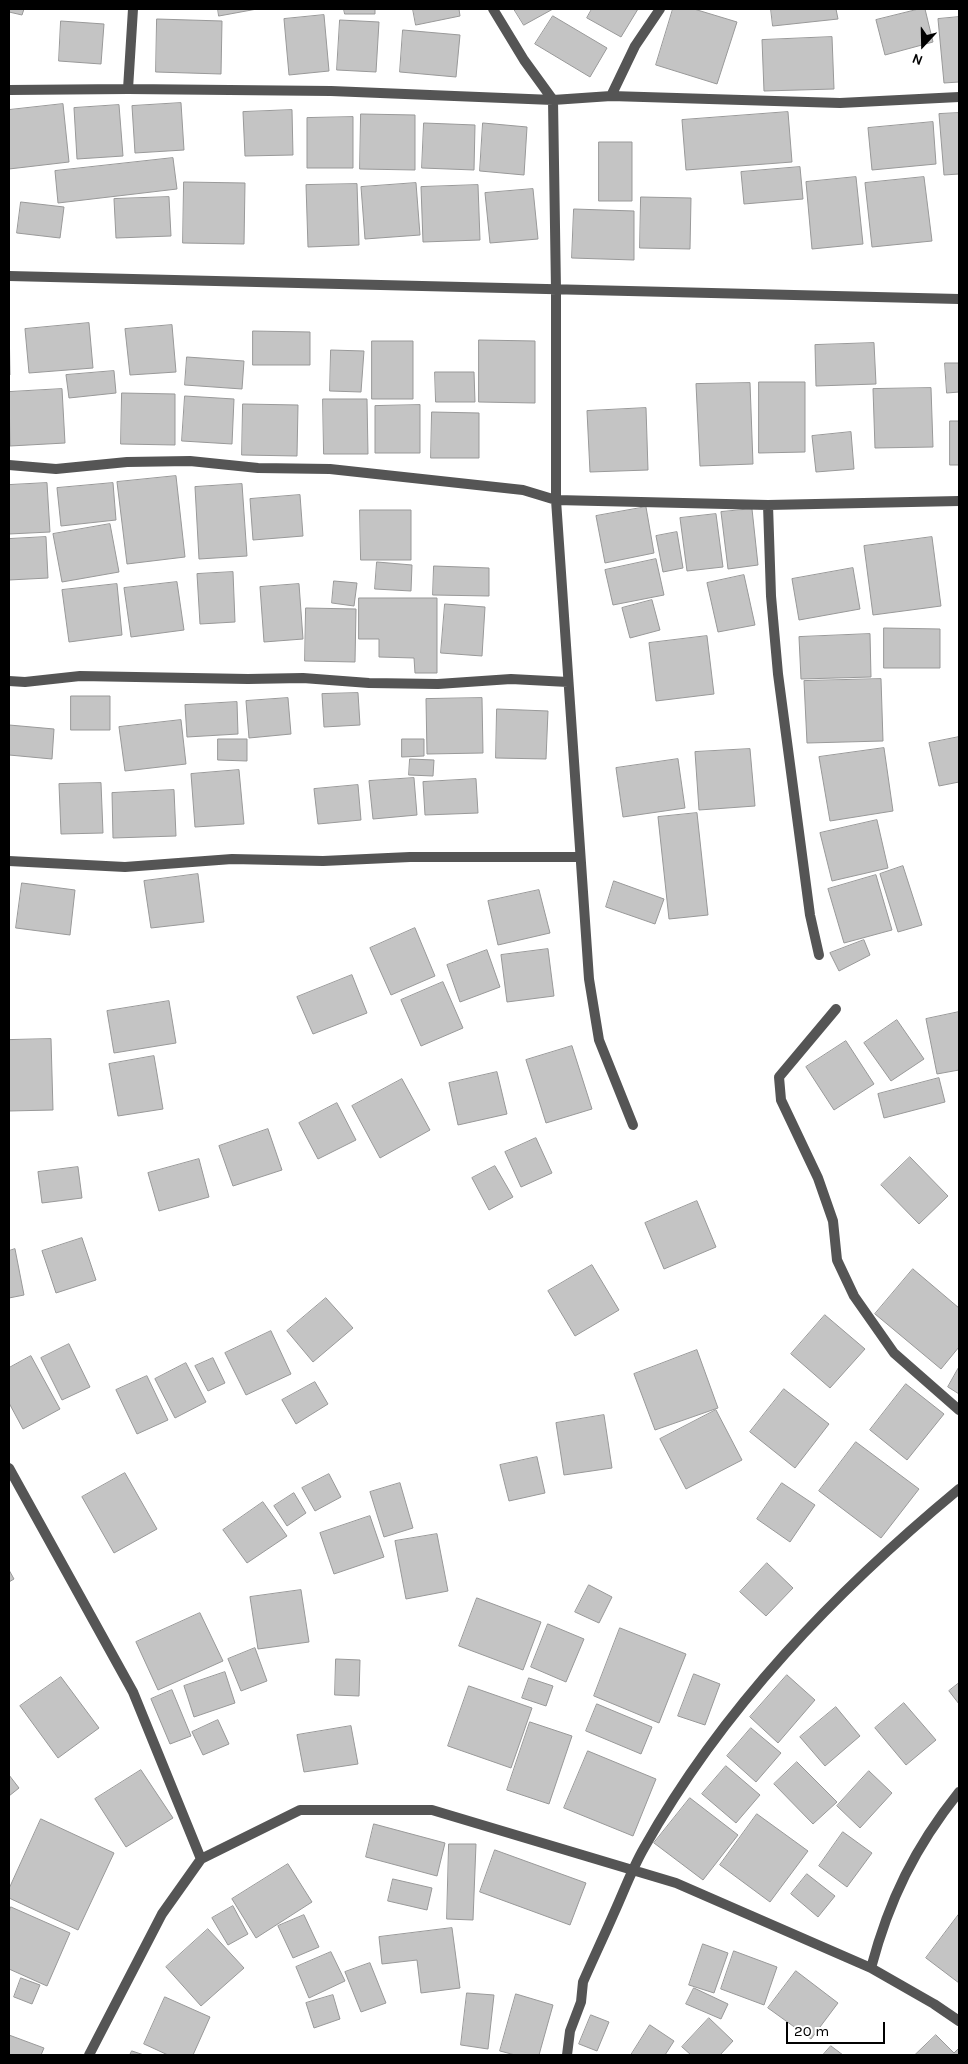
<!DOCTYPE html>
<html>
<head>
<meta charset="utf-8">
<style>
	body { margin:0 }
	#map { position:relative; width:968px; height:2064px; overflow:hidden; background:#fff; font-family:Karla,sans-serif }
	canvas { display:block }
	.frame { position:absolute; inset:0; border:10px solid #000; pointer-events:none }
	.north { position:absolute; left:898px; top:20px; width:50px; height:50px; -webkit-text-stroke:4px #fff; paint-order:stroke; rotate:201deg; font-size:14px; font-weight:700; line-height:20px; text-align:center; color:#000 }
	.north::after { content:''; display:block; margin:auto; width:18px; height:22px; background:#000; clip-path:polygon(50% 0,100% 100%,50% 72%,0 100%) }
	.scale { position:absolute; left:786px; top:2022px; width:99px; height:22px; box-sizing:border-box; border:2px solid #000; border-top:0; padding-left:6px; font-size:15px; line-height:18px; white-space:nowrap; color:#000; -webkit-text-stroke:4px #fff; paint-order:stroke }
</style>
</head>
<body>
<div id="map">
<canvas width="968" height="2064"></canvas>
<div class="frame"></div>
<div class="north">N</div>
<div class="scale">20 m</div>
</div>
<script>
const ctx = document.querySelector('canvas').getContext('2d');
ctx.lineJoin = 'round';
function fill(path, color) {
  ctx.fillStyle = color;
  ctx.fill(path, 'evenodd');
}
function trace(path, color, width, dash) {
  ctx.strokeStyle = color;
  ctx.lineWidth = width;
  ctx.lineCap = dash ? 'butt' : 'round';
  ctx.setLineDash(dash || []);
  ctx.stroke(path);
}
const building = new Path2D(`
	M9 9H24L22 15 9 12Z
	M218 9H257L219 16Z
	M344 9H375V14H345Z
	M413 9H459L460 16 416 25Z
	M514 9H553L524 25Z
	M592 9H638L621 37 587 18Z
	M673 9H694L737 22 717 84 656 65Z
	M771 9H836L838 19 773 26Z
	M919 9H925L933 42 885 55 876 20Z
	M324 15 329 71 289 75 284 19Z
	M553 16 607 48 590 77 535 44Z
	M959 17V82L944 83 938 19Z
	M157 19 222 21 221 74 156 72Z
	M340 20 379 22 376 72 337 70Z
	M61 21 104 24 101 64 59 61Z
	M403 30 460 35 456 77 400 72Z
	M832 37 834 89 764 91 762 40Z
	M181 103 184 150 135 153 132 106Z
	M63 104 69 162 9 169V110Z
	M119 105 123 156 77 159 74 108Z
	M292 110 293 155 245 156 243 112Z
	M788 112 792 162 686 170 682 120Z
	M959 113V174L944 175 939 114Z
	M361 114 415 115V170L360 169Z
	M353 117V168H307V118Z
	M933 122 936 164 872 170 868 128Z
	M424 123 475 125 474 170 422 168Z
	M483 123 527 127 524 175 480 171Z
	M599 142H632V201H599Z
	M173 158 177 189 58 203 55 171Z
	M800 167 803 199 744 204 741 172Z
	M856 177 863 244 812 249 806 182Z
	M924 177 932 241 872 247 865 183Z
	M184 182 245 183 244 244 183 243Z
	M416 183 420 235 365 239 361 187Z
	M357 184 359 245 308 247 306 185Z
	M478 185 480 240 423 242 421 187Z
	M533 189 538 239 490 243 485 193Z
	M169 197 171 236 116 238 114 199Z
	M641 197 691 198 690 249 640 248Z
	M21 202 64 207 60 238 17 233Z
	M574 209 634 211V260L572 258Z
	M9 321 10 375H9Z
	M89 323 93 368 29 373 25 329Z
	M172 325 176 372 130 375 125 329Z
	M253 331 310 332V365H253Z
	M479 340 535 341V403L479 402Z
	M372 341H413V399H372Z
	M874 343 876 384 816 386 815 345Z
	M331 350 364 351 361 392 330 391Z
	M187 357 244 361 242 389 185 385Z
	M945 363H959V392L947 393Z
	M114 371 116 393 69 398 66 375Z
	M435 372H474L475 402H436Z
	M759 382H805V452L759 453Z
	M750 383 753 464 700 466 696 384Z
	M931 388 933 447 875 448 873 389Z
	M62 389 65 443 10 446 9 392Z
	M122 393 175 394V445L121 444Z
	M185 396 234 399 232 444 182 441Z
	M323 399H367L368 454H324Z
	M243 404 298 405 297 456 242 455Z
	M420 405V453H375V406Z
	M646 408 648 470 590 472 587 411Z
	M432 412 479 413V458H431Z
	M950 421H959V465H950Z
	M851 432 854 469 816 472 812 436Z
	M176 476 185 557 127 564 117 482Z
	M47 483 50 532 9 534V485Z
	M113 483 116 520 61 526 57 488Z
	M242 484 247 556 199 559 195 487Z
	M300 495 303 536 253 540 250 499Z
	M646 507 654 553 605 563 596 516Z
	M752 509 758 565 728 569 721 512Z
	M360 510H411V560H361Z
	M716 514 723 567 687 571 680 518Z
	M110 524 119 572 62 582 53 534Z
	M677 532 683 568 663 572 656 536Z
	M46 537 48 578 9 580V539Z
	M932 537 941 606 873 615 864 546Z
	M656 559 664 595 613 605 605 570Z
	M377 562 412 565 411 591 375 589Z
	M434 566 489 568V596L433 595Z
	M853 568 860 609 799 620 792 579Z
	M233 572 235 622 200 624 197 574Z
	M744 575 755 625 718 632 707 583Z
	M334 581 357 583 354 606 332 603Z
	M177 582 184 630 131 637 124 588Z
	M117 584 122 635 69 642 62 590Z
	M299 584 303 639 264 642 260 587Z
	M359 598H437V673H415L414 658 379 657V639H359Z
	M652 600 660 630 630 638 622 608Z
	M445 604 485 607 482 656 441 653Z
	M306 608 356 609 355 662 305 661Z
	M884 628 940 629V668H884Z
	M870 634 871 677 801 679 799 637Z
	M707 636 714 694 656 701 649 643Z
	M881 679 883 741 807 743 804 681Z
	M358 693 360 725 324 727 322 694Z
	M71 696H110V730H71Z
	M288 698 291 734 249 738 246 701Z
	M482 698 483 753 427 754 426 699Z
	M237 702 238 734 187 737 185 705Z
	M497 709 548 711 546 759 496 758Z
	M181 720 186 764 125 771 119 727Z
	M9 725 54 729 52 759 9 755Z
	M959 737V782L939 786 929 743Z
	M218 739H247V761L218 760Z
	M402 739H424V756L402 757Z
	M884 748 893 811 830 821 819 757Z
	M750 749 755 806 699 810 695 752Z
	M410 759 434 760 433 776 409 775Z
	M678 759 685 808 623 817 616 768Z
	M239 770 244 824 195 827 191 774Z
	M414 778 417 815 373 819 369 781Z
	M476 779 478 813 425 815 423 782Z
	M101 783 103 833 61 834 59 784Z
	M358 785 361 820 318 824 314 789Z
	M174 790 176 836 113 838 112 793Z
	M697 813 708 915 669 919 658 817Z
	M877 820 888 868 832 881 820 833Z
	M903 866 922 925 898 932 880 874Z
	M198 874 204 922 151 928 144 881Z
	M876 875 892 930 844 943 828 889Z
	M614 881 664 899 655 924 606 907Z
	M22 883 75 890 70 935 16 928Z
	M539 890 550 933 498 945 488 901Z
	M415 928 435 976 391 995 370 948Z
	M864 940 870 955 839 971 830 953Z
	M548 949 554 996 507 1002 501 955Z
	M487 950 500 987 460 1002 447 965Z
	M352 975 367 1013 313 1034 297 997Z
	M443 982 463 1028 421 1046 401 1000Z
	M169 1001 176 1043 114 1053 107 1011Z
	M959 1012V1070L937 1074 926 1019Z
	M897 1020 924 1059 891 1081 864 1043Z
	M51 1039 53 1110 9 1111V1040Z
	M846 1041 874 1084 834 1110 806 1067Z
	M572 1046 592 1109 546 1123 526 1060Z
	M154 1056 163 1109 118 1116 109 1064Z
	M497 1072 507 1114 458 1125 449 1083Z
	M939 1078 945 1102 884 1118 878 1094Z
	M402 1079 430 1130 380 1158 352 1106Z
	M337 1103 356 1140 318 1159 299 1123Z
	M268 1129 282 1170 233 1186 219 1146Z
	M536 1138 552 1173 521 1187 505 1152Z
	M910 1157 948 1196 919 1224 881 1185Z
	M199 1159 209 1197 159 1211 148 1173Z
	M495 1166 513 1197 489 1210 472 1178Z
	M78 1167 82 1198 42 1203 38 1172Z
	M697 1201 716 1247 664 1269 645 1223Z
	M82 1238 96 1280 56 1293 42 1251Z
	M15 1249 24 1295 9 1298V1251Z
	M592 1265 619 1310 575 1336 548 1291Z
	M913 1269 959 1308V1347L941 1369 875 1314Z
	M326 1298 353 1328 313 1362 287 1331Z
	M825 1315 865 1349 830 1388 791 1354Z
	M271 1331 291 1374 246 1395 225 1353Z
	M69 1344 90 1387 62 1400 41 1358Z
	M697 1350 718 1408 655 1430 634 1374Z
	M31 1356 60 1409 23 1429 9 1403V1368Z
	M213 1358 225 1383 208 1391 195 1366Z
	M186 1363 206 1402 175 1418 155 1379Z
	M959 1367V1394L948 1387Z
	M147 1376 168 1420 137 1434 116 1390Z
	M315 1382 328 1404 296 1424 282 1400Z
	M906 1384 944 1414 907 1460 870 1430Z
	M784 1389 829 1424 795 1468 750 1432Z
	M716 1410 742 1460 686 1489 660 1439Z
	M604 1415 612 1468 564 1475 556 1423Z
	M856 1442 919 1489 881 1538 819 1491Z
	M537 1457 545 1493 509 1501 500 1465Z
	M125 1473 157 1529 114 1553 82 1497Z
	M329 1474 341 1497 315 1511 302 1488Z
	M400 1483 413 1528 384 1537 370 1492Z
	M782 1483 815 1505 790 1542 757 1519Z
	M294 1493 306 1513 287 1526 274 1506Z
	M263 1502 287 1536 247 1563 223 1530Z
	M370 1516 384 1557 334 1574 320 1533Z
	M437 1534 448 1591 406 1599 395 1541Z
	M767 1563 793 1588 766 1616 740 1592Z
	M9 1570 14 1579 9 1582Z
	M589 1585 612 1597 599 1623 575 1612Z
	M301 1590 309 1642 258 1649 250 1597Z
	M477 1598 541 1622 523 1670 459 1646Z
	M200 1613 223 1661 158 1690 136 1642Z
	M548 1624 584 1639 566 1682 531 1667Z
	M620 1628 686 1654 659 1723 594 1696Z
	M255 1648 267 1681 241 1691 228 1659Z
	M336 1659 360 1660 359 1696 335 1695Z
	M225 1672 235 1703 194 1717 184 1686Z
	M694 1674 720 1684 705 1725 678 1716Z
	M787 1675 815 1700 778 1743 750 1717Z
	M61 1677 99 1728 58 1758 20 1706Z
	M529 1678 553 1686 546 1706 522 1698Z
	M959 1683V1704L949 1691Z
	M469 1686 532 1708 511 1768 448 1746Z
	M172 1690 191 1736 170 1744 151 1699Z
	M904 1703 936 1740 906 1765 875 1728Z
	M597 1704 652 1727 641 1754 586 1731Z
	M836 1707 860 1736 825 1766 800 1737Z
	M218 1720 229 1744 203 1755 192 1732Z
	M530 1722 572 1736 549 1804 507 1790Z
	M351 1726 358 1764 304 1772 297 1735Z
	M751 1728 781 1753 756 1782 727 1756Z
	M588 1751 656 1779 633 1836 564 1808Z
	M797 1762 837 1802 813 1824 774 1784Z
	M726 1766 760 1795 736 1823 702 1794Z
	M141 1770 173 1818 126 1847 95 1799Z
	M869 1771 892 1793 860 1828 837 1806Z
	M9 1775 19 1788 9 1796Z
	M690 1798 738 1835 703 1880 654 1843Z
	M757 1814 808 1851 770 1902 720 1865Z
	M41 1819 114 1853 78 1930 9 1898V1889Z
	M374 1824 445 1843 437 1876 366 1857Z
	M843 1832 872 1853 847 1887 819 1866Z
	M449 1844H476L473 1920 447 1919Z
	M495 1850 586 1883 570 1925 480 1892Z
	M288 1864 312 1902 256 1938 232 1899Z
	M807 1874 835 1896 818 1917 791 1894Z
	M393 1879 432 1888 427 1910 388 1901Z
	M233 1906 248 1934 228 1945 212 1918Z
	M11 1907 70 1933 47 1986 9 1969V1913Z
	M959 1914V1983L926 1958Z
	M304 1915 319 1947 293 1958 278 1926Z
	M452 1928 460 1988 421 1993 417 1960 382 1964 379 1937Z
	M208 1929 244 1968 201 2006 166 1967Z
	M703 1944 728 1953 714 1993 689 1985Z
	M734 1951 777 1967 764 2005 721 1989Z
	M331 1952 345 1981 309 1998 296 1967Z
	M370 1963 386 2003 361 2012 345 1972Z
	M796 1971 838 2003 811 2039 768 2008Z
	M21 1978 40 1985 32 2004 14 1997Z
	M694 1988 728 2004 721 2019 686 2004Z
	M467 1993 494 1995 488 2049 461 2045Z
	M516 1994 553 2005 539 2055H515L500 2051Z
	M333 1995 340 2019 314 2028 306 2003Z
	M165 1997 210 2017 193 2055H168L144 2044Z
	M591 2015 609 2022 597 2051 579 2044Z
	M709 2018 733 2041 720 2055H691L682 2047Z
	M650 2025 674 2041 665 2055H631Z
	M9 2035 44 2048 41 2055H9Z
	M936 2035 954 2053 959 2048V2055H915Z
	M831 2046 843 2055H823Z
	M132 2051 144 2055H130Z`);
const minor = new Path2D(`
	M493 9 524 60 553 100 611 96 840 103 959 97
	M128 89 133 9
	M9 90 128 89 331 91 553 100 556 290V500L589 979 599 1040 633 1125
	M611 96 635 46 660 9
	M9 276 959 299
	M9 465 56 469 127 462 190 461 258 468 330 469 523 490 556 500 768 505 959 501
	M768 505 771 596 778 674 810 915 819 955
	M9 681 25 682 80 676 248 679 303 678 369 683 438 684 511 679 568 682
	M9 861 125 867 232 859 323 861 410 857H580
	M836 1009 779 1077 781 1100 818 1178 833 1221 837 1260 854 1296 894 1353 959 1410
	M9 1468 133 1692 201 1859
	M871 1968C889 1900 915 1847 959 1792
	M89 2055 162 1914 201 1859 300 1810H432L676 1883 871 1968 934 2004 959 2021
	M567 2055 570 2031 581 2002 583 1982C593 1959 604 1936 614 1913 624 1891 632 1869 644 1848 723 1707 836 1591 959 1489`);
fill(building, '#c4c4c4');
trace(building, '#999', 1);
trace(minor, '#555', 10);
</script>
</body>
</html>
